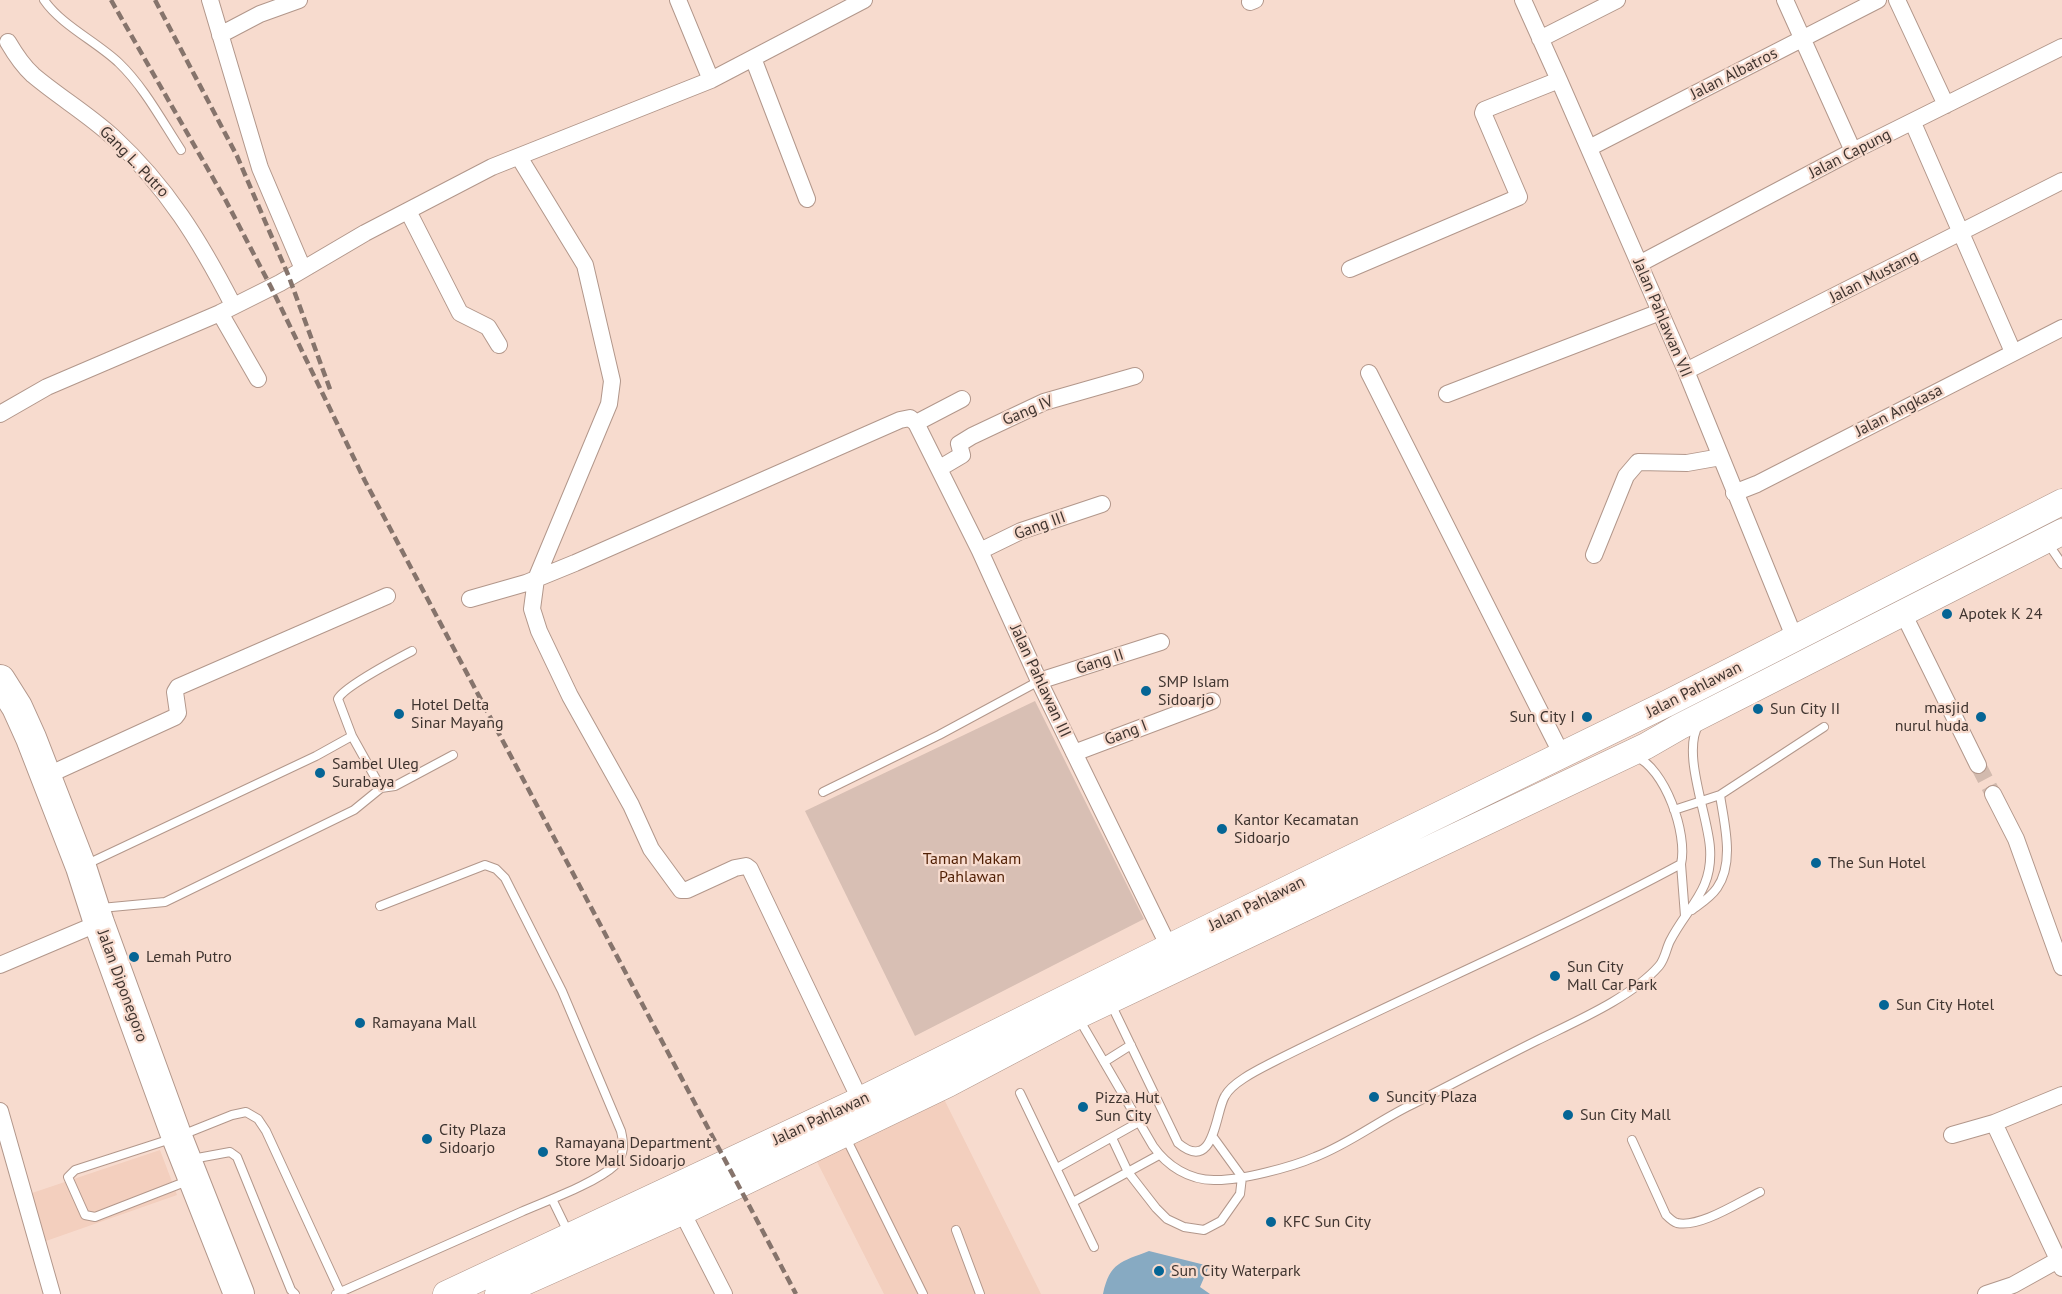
<!DOCTYPE html>
<html>
<head>
<meta charset="utf-8">
<style>
	body { margin:0 }
	canvas { display:block; background:#f7dbce }
</style>
</head>
<body>
<canvas width="2062" height="1294"></canvas>
<script>
const ctx = document.querySelector('canvas').getContext('2d');
ctx.lineJoin = 'round';
function fill(path, color) {
  ctx.fillStyle = color;
  ctx.fill(path, 'evenodd');
}
function trace(path, color, width, dash) {
  ctx.strokeStyle = color;
  ctx.lineWidth = width;
  ctx.lineCap = dash ? 'butt' : 'round';
  ctx.setLineDash(dash || []);
  ctx.stroke(path);
}
function drawText(font, color, halo, rows, align = 'center') {
  ctx.font = font + ' "PT Sans",sans-serif';
  ctx.lineWidth = 4.5;
  ctx.setLineDash([]);
  ctx.textBaseline = 'middle';
  ctx.strokeStyle = halo;
  ctx.fillStyle = color;
  for (const [text, x, y, turn = 0] of rows) {
    ctx.save();
    ctx.translate(x, y);
    ctx.rotate((+turn || 0) * Math.PI / 180);
    ctx.textAlign = isNaN(turn) ? turn : align;
    if (halo) ctx.strokeText(text, 0, 0);
    ctx.fillText(text, 0, 0);
    ctx.restore();
  }
}
const built = new Path2D(`
	M940 1091 1041 1294H884L813 1154Z
	M160 1150 177 1195 46 1241 32 1193Z`);
const green = new Path2D(`
	M1035 701 1144 919 915 1036 805 811Z`);
const water = new Path2D(`
	M1149 1251 1209 1266 1200 1287 1210 1294H1103C1110 1262 1121 1262 1149 1251Z`);
const streetTunnel = new Path2D(`
	M1978 765 1993 794`);
const lane = new Path2D(`
	M44 0C61 25 97 42 119 63 144 87 162 121 181 150
	M2047 542 2062 564
	M381 788 352 736 338 699C343 687 397 659 412 651
	M823 792 939 735 1039 681
	M1674 810 1720 795 1824 727
	M1681 864 1685 916
	M85 865 316 756 352 736
	M101 908 165 902 354 810 381 788 395 786 453 755
	M1692 910C1700 904 1711 897 1717 888 1735 862 1724 823 1720 795
	M1111 1004 1178 1143C1215 1174 1215 1112 1225 1096 1233 1081 1262 1068 1277 1060 1411 993 1549 935 1681 864 1688 834 1665 768 1635 756
	M1079 1019 1153 1146C1167 1166 1189 1180 1214 1180 1239 1181 1292 1167 1315 1157 1349 1144 1378 1121 1411 1105 1452 1084 1494 1062 1536 1041 1574 1022 1631 998 1659 966 1665 959 1666 949 1670 941 1688 906 1713 891 1710 848 1708 815 1681 752 1699 724
	M1104 1062 1131 1045
	M1020 1093 1094 1247
	M845 1136 923 1294
	M1112 1138 1128 1172 1156 1208 1167 1219 1184 1227 1204 1230 1221 1221 1240 1194 1242 1177 1213 1137
	M1632 1140 1666 1215C1669 1218 1673 1222 1677 1223 1700 1228 1739 1202 1760 1192
	M192 1159 230 1152 237 1157 291 1290 295 1294
	M1057 1168 1139 1122
	M190 1180 95 1217 85 1215 68 1177 75 1170 177 1137 232 1115 246 1112 258 1119 266 1131 341 1294
	M552 1199 569 1234
	M1073 1202 1159 1155
	M956 1230 980 1294
	M336 1294C397 1267 459 1240 521 1212 546 1201 596 1183 615 1165 625 1154 624 1144 621 1131L562 991 505 878 496 869 485 865 380 906`);
const street = new Path2D(`
	M210 0 260 168 303 269
	M678 0 711 80
	M1523 0 1559 80 1686 371 1795 639
	M1785 0 1853 151
	M1897 0 1946 105
	M1250 2 1255 0
	M220 35 260 14 299 0
	M1540 39 1617 0
	M8 42C15 54 23 66 33 75 59 97 88 114 113 137 167 187 200 241 233 305
	M753 58 807 199
	M1913 123 2013 352
	M1589 148 1878 0
	M519 157 585 265 612 381 609 404 536 579 532 609 539 631 570 696 631 805 651 849 681 890H687L735 868 746 866 750 869 864 1108
	M408 211 460 313 488 327 499 345
	M1639 264 1853 151 2062 47
	M1350 269 1519 197 1483 113 1484 110 1559 80
	M220 313 258 379
	M1686 371 2062 181
	M1369 373 1562 755
	M1447 394 1660 312
	M0 414 47 387 220 313 280 283 365 233 492 167 711 80 864 0
	M916 423 962 399
	M940 468 962 455 959 444 972 436 1044 402 1135 376
	M1734 493 1757 484 2062 328
	M980 551 1021 531 1102 504
	M1594 555 1626 476 1638 462 1687 463 1721 457
	M470 599 526 583 575 563 900 420 910 418 916 423 980 551 1039 681 1169 947
	M1903 613 1978 765
	M1039 681 1161 642
	M1074 753 1212 701
	M46 776 175 717 178 713 175 692 178 687 387 596
	M1993 794 2016 839 2062 967
	M0 965 99 923
	M0 1111 52 1294
	M1994 1123 2062 1268
	M1952 1135 1994 1123 2062 1095
	M682 1212 724 1294
	M1986 1294 2013 1285 2058 1260`);
const primary = new Path2D(`
	M446 1294 860 1100 1169 947 1668 703 2062 502
	M498 1294 682 1212 948 1084 1077 1016 1646 746 1679 727 2062 532`);
const highway = new Path2D(`
	M0 680 17 707 31 738 81 867 99 923 175 1132 239 1294`);
const rail = new Path2D(`
	M111 0 225 199 271 287 365 481 796 1294
	M155 0 237 156 289 277 331 392`);
const markers = [
	[1947,614,6,"#056595"],
	[1146,691,6,"#056595"],
	[1758,709,6,"#056595"],
	[399,714,6,"#056595"],
	[1587,717,6,"#056595"],
	[1981,717,6,"#056595"],
	[320,773,6,"#056595"],
	[1222,829,6,"#056595"],
	[1816,863,6,"#056595"],
	[134,957,6,"#056595"],
	[1555,976,6,"#056595"],
	[1884,1005,6,"#056595"],
	[360,1023,6,"#056595"],
	[1374,1097,6,"#056595"],
	[1083,1107,6,"#056595"],
	[1568,1115,6,"#056595"],
	[427,1139,6,"#056595"],
	[543,1152,6,"#056595"],
	[1271,1222,6,"#056595"],
	[1159,1271,6,"#056595"]
];
const streetNames = [
	["Jalan Albatros",1734,74,-27],
	["Jalan Capung",1850,154,-27],
	["Gang L. Putro",134,162,46],
	["Jalan Mustang",1874,277,-27],
	["Jalan Pahlawan VII",1662,318,67],
	["Gang IV",1028,411,-23],
	["Jalan Angkasa",1899,411,-27],
	["Gang III",1040,526,-20],
	["Gang II",1100,662,-18],
	["Jalan Pahlawan III",1040,681,65],
	["Jalan Pahlawan",1694,690,-27],
	["Gang I",1126,733,-21],
	["Jalan Pahlawan",1257,904,-26],
	["Jalan Diponegoro",122,986,70],
	["Jalan Pahlawan",821,1119,-25]
];
const poiNames = [
	["Apotek K 24",1959,614],
	["SMP Islam",1158,682],
	["Sidoarjo",1158,700],
	["Hotel Delta",411,705],
	["Sinar Mayang",411,723],
	["masjid",1969,708,"right"],
	["nurul huda",1969,726,"right"],
	["Sun City II",1770,709],
	["Sun City I",1575,717,"right"],
	["Sambel Uleg",332,764],
	["Surabaya",332,782],
	["Kantor Kecamatan",1234,820],
	["Sidoarjo",1234,838],
	["The Sun Hotel",1828,863],
	["Lemah Putro",146,957],
	["Sun City",1567,967],
	["Mall Car Park",1567,985],
	["Sun City Hotel",1896,1005],
	["Ramayana Mall",372,1023],
	["Suncity Plaza",1386,1097],
	["Pizza Hut",1095,1098],
	["Sun City",1095,1116],
	["Sun City Mall",1580,1115],
	["City Plaza",439,1130],
	["Sidoarjo",439,1148],
	["Ramayana Department",555,1143],
	["Store Mall Sidoarjo",555,1161],
	["KFC Sun City",1283,1222],
	["Sun City Waterpark",1171,1271]
];
const parkNames = [
	["Taman Makam",972,859],
	["Pahlawan",972,877]
];
fill(built, '#f3cfbe');
fill(green, '#d8bfb4');
fill(water, '#87aac2');
trace(streetTunnel, '#d2baae', 16, [16, 8]);
trace(lane, '#b2978b', 10);
trace(street, '#b2978b', 18);
trace(primary, '#b2978b', 27);
trace(highway, '#b2978b', 32);
trace(lane, '#fff', 8);
trace(street, '#fff', 16);
trace(primary, '#fff', 26);
trace(highway, '#fff', 30);
trace(rail, '#86746c', 4.5, [9, 4.5]);
for (const [x, y, r, color] of markers) {
  const dot = new Path2D();
  dot.arc(x, y, r, 0, 2 * Math.PI);
  ctx.fillStyle = color;
  ctx.fill(dot);
  trace(dot, '#f7dbce', 2);
}
drawText('16px', '#403530', '#f7dbce', streetNames);
drawText('16px', '#403530', '#f7dbce', poiNames, 'left');
drawText('16px', '#501f04', '#f7dbce', parkNames);
</script>
</body>
</html>
